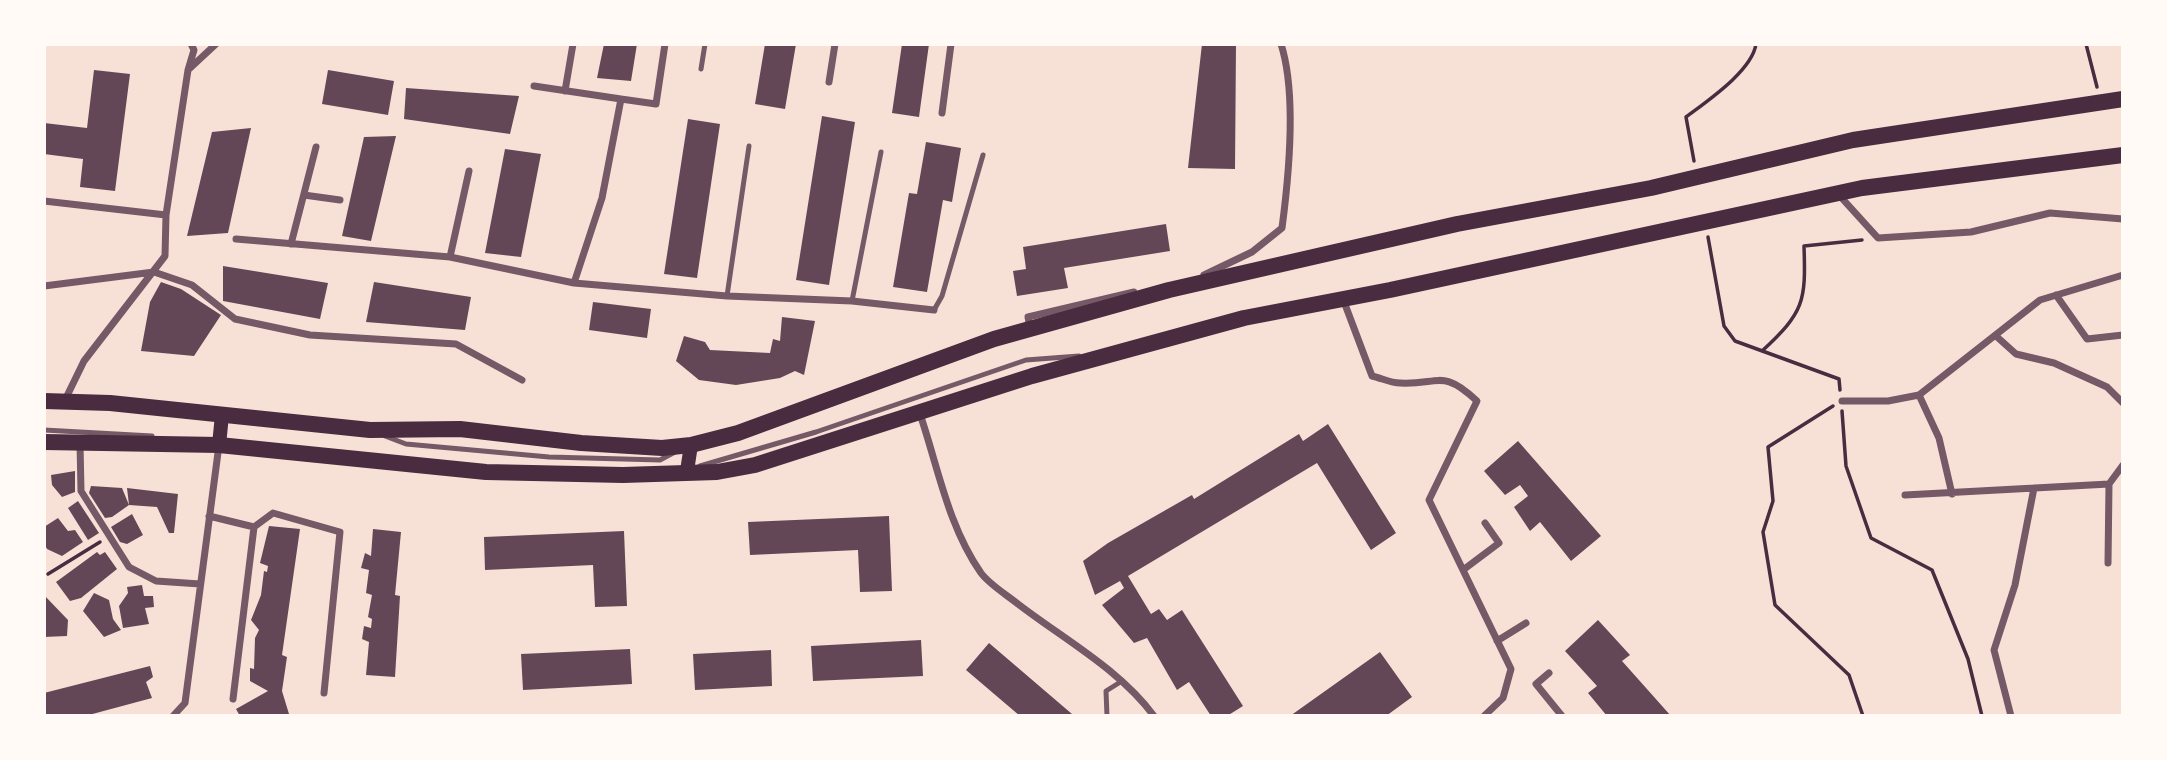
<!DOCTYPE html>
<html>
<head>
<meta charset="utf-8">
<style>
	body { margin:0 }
	#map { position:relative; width:2167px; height:760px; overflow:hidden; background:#f7e1d7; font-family:Cabin,sans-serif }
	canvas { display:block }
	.frame { position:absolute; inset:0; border:46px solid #fffaf5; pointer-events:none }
</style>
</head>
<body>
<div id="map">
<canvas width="2167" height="760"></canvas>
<div class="frame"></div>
</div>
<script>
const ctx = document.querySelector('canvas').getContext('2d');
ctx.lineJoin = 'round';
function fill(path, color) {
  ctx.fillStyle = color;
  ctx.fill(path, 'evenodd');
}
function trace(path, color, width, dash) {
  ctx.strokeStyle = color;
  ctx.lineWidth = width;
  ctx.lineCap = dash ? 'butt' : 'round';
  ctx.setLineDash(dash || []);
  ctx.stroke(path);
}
const building = new Path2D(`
	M604 44H637L631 81 597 78Z
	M765 44H796L785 109 755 104Z
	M902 44H929L919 117 892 113Z
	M1202 44H1236L1235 169 1188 168Z
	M94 70 130 74 115 191 80 187 83 159 44 154V123L87 128Z
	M328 70 394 81 388 115 322 104Z
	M406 88 519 96 510 134 404 119Z
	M822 116 855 122 829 285 796 280Z
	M688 119 720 124 697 278 664 274Z
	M251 128 228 233 187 236 212 132Z
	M396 136 371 241 342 236 364 137Z
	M926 142 961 148 952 202 943 200 927 292 893 287 909 193 917 194Z
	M505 149 541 154 521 257 485 253Z
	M1166 224 1170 251 1064 268 1068 288 1017 296 1013 271 1026 269 1023 247Z
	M223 266 328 283 320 319 223 301Z
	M161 282 181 289 221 315 194 356 141 351 150 302Z
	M374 282 471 297 465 330 366 322Z
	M593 302 651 309 647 338 589 330Z
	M782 317 815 321 804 375 795 371 780 378 736 385 699 380 676 361 684 336 705 342 710 350 770 353 773 339 780 341Z
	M1328 424 1396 533 1371 550 1317 463 1128 576 1151 614 1159 609 1167 620 1182 610 1243 706 1227 716H1211L1189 682 1177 690 1147 638 1134 643 1102 605 1124 588 1120 581 1095 595 1083 561 1108 543 1192 495 1194 499 1299 434 1303 441Z
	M1518 441 1601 536 1571 561 1540 522 1530 531 1514 507 1528 496 1520 485 1505 495 1484 471Z
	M75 471V492L62 497 52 485 51 475Z
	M91 486 122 488 129 505 112 517 105 518 89 493Z
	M127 488 178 494 174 533H169L157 507 129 505Z
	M78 501 99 533 88 540 68 508Z
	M132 514 143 535 127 544 120 542 111 527Z
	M889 516 892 591 860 592 858 550 750 555 748 522Z
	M58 518 68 531 75 530 83 542 62 556 47 549 44 543V527Z
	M269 526 300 529 282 655 287 657 282 691 289 714 240 716 236 709 268 691 250 681V668L254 669 255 638 259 630 251 620 261 595 264 571 267 572 268 566 260 563Z
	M373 529 401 532 395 595 400 596 395 677 366 675 369 642 362 639 364 626 371 628 372 619 368 617 372 595 366 593 369 570 361 568 365 553 371 556Z
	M624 531 627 606 595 607 593 565 485 570 484 537Z
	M97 552 100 555 105 552 117 569 81 598 70 601 56 582Z
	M142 585 144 596H153L154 607 145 608 149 624 123 628 119 606 128 593 127 587Z
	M94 593 109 600 113 619 121 630 104 637 83 611Z
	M44 595 68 620 67 636 44 637Z
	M1598 620 1630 655 1622 661 1671 716H1607L1588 693 1597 686 1565 651Z
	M921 640 923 676 813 681 811 646Z
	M989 643 1072 714 1070 716H1020L966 670Z
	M630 649 632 684 523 690 521 654Z
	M771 650 772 686 695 690 693 654Z
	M1380 652 1412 697 1386 716H1290Z
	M150 666 153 677 146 682 152 698 85 716H44V693Z`);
const path = new Path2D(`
	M2086 44 2097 87
	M1694 161 1686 117C1707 101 1752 71 1756 44
	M1708 237 1724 326 1735 341 1839 379 1840 390
	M1762 351C1804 312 1806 302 1804 246L1862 240
	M1833 406 1768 447 1773 501 1763 532 1775 605 1849 675 1863 716
	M1842 411 1846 466 1871 538 1932 570 1968 659 1982 716
	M48 574 100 542`);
const service = new Path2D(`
	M701 69 705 44
	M727 296 749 146
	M852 301 881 152
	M934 310 942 296 983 155
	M44 430 152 436
	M385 436 406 444 549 457 660 460 675 452
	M700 466 816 432 1026 360 1079 356
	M1107 716 1106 691 1122 681`);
const minor = new Path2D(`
	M188 70 194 50 191 44
	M829 82 835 44
	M534 86 621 99
	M565 91 573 44
	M942 113 951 44
	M304 195 340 200
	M1839 195 1878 238 1971 232 2050 213 2123 219
	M44 201 166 215
	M236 239 450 257 574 283 727 296 852 301 934 310
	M291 244 316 147
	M450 257 469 171
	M1204 275 1252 252 1282 228C1289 175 1297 94 1281 44
	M574 283 602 198 621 99 656 104 665 44
	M44 286 154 272 192 285 235 319 310 335 456 344 522 380
	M2056 295 2087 339 2123 335
	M1343 299 1372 376C1381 378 1391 383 1400 383 1439 385 1442 368 1477 401L1429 500 1511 669 1503 698 1484 716
	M1030 329 1028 317 1134 292
	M1996 336 2016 354 2054 363 2107 387 2123 403
	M1919 395 1939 438 1952 494
	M65 400 84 361 165 256 166 215 188 70 216 44
	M1842 401H1888L1919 395 2040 300 2123 275
	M920 414C938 467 948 526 981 573 990 585 1007 595 1018 604 1065 640 1119 669 1154 716
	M80 443 81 491 129 567 156 581 200 584
	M1905 495 2109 484
	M209 516 254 527 233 699
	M254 527 273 513 340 532 324 693
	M2108 563 2109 484 2123 465
	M1463 570 1499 543 1485 523
	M1497 641 1526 623
	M1549 673 1536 684 1562 716
	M173 716 185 703 219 445
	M2011 716 1994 650 2015 585 2034 488`);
const secondary = new Path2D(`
	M219 445 222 415
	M687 471 691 445`);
const primary = new Path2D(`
	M44 401 110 403 370 430 460 429 581 443 662 448 691 445 738 433 994 339 1169 290 1457 224 1651 188 1853 140 2123 99
	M44 442 219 445 486 472 623 475 717 472 755 465 1032 376 1244 318 1390 290 1862 188 2123 155`);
fill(building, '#644757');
trace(path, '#4a2c40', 3.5);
trace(service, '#755966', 5);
trace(minor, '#755966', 7);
trace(secondary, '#4a2c40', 14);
trace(primary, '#4a2c40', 16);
</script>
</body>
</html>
